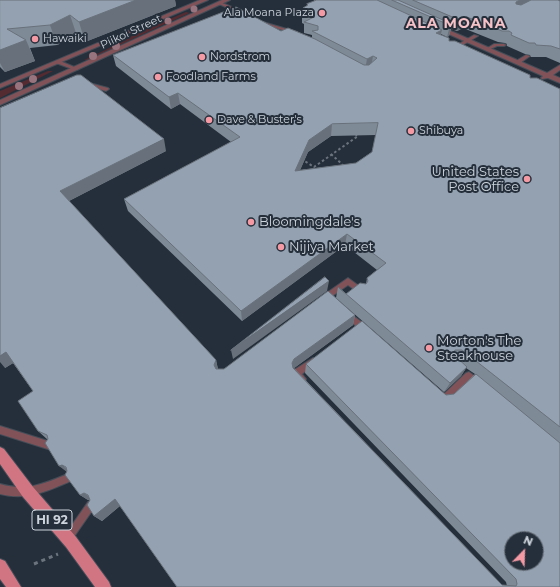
<!DOCTYPE html>
<html>
<head>
<meta charset="utf-8">
<style>
	body { margin:0 }
	#map { position:relative; width:560px; height:587px; overflow:hidden; background:#252f3b; font-family:Montserrat,sans-serif }
	canvas { display:block }
	.north { position:absolute; left:504px; top:531px; width:40px; height:40px; box-sizing:border-box; background:#252f3b; border:1px solid #68717b; border-radius:50%; rotate:23deg; font-size:11px; font-weight:700; line-height:16px; text-align:center; color:#cdd4dc }
	.north::after { content:''; display:block; margin:auto; width:14px; height:18px; background:#f49aa5; clip-path:polygon(50% 0,100% 100%,50% 72%,0 100%) }
</style>
</head>
<body>
<div id="map">
<canvas width="560" height="587"></canvas>
<div class="north">N</div>
</div>
<script>
const ctx = document.querySelector('canvas').getContext('2d');
ctx.lineJoin = 'round';
function fill(path, color) {
  ctx.fillStyle = color;
  ctx.fill(path, 'evenodd');
}
function trace(path, color, width, dash) {
  ctx.strokeStyle = color;
  ctx.lineWidth = width;
  ctx.lineCap = dash ? 'butt' : 'round';
  ctx.setLineDash(dash || []);
  ctx.stroke(path);
}
function drawText(font, color, halo, rows, align = 'center') {
  ctx.font = font + ' Montserrat,sans-serif';
  ctx.lineWidth = 4;
  ctx.setLineDash([]);
  ctx.textBaseline = 'middle';
  ctx.strokeStyle = halo;
  ctx.fillStyle = color;
  for (const [text, x, y, turn = 0] of rows) {
    ctx.save();
    ctx.translate(x, y);
    ctx.rotate((+turn || 0) * Math.PI / 180);
    ctx.textAlign = isNaN(turn) ? turn : align;
    if (halo) ctx.strokeText(text, 0, 0);
    ctx.fillText(text, 0, 0);
    ctx.restore();
  }
}
const green = new Path2D(`
	M186 12 190 13C155 28 122 45 87 60H84L120 43 135 34Z
	M48 71H53L0 98V91Z`);
const pathFar2 = new Path2D(`
	M285 100 291 97 297 100`);
const pathFar1 = new Path2D(`
	M287 99 245 123 314 167 358 136 295 99
	M331 154 344 166`);
const path = new Path2D(`
	M34 564 58 554`);
const service = new Path2D(`
	M220 2 241 11 242 12 239 13 219 4 218 3Z
	M261 22H263L297 32 293 33 261 24Z
	M474 35 478 36 456 49 452 48Z
	M494 44H504L506 45 504 46H497L488 50 486 49Z
	M526 55 530 56 520 63H516V61Z
	M56 61H60L79 69 75 70 56 63Z
	M348 278 363 289 364 291 363 293H359L348 285 325 301H321L319 299 321 297Z
	M347 311 368 327 369 329 368 331 365 332 362 331 344 316 343 314 344 312Z
	M313 358 316 359 317 361 316 363 302 374 306 379 305 382 302 383 299 382 293 373 294 370Z
	M469 372 481 381 482 384 481 387 478 388 469 381 447 402 444 403 441 402 438 397 439 394H444L466 373Z
	M0 426 51 442 54 443 55 446 54 449 51 450 0 434Z
	M70 473 73 474 74 477 73 480C48 491 27 501 0 494V484C27 492 46 483 70 473Z
	M91 500 94 502 96 505 94 508 71 541 68 543 65 541 63 538 65 535 88 502Z`);
const minor = new Path2D(`
	M437 25 547 73 560 65V70L553 75 560 78V83L548 78 542 79 541 78 543 76 435 28V26Z`);
const tertiary = new Path2D(`
	M200 0H208L0 88V84Z
	M222 0H230L0 105V100Z
	M82 81 108 88 109 89 106 91 80 84V82Z`);
const primary = new Path2D(`
	M0 447 4 449 33 487 76 537 109 582 111 587H95L66 547 23 497 0 464Z
	M0 559 5 561 21 587H6L0 579Z`);
const trees = [
	[194,9,3.5],
	[168,21,3.5],
	[116,46,4],
	[93,56,4],
	[33,79,4],
	[19,86,4]
];
const wall = new Path2D(`
	M0 0H175L176 6 85 42 77 36 57 45 30 48 35 61 5 72 0 67Z
	M314 0H558L560 1V63L546 57H531L530 55 525 54 507 46V44L505 43 498 42 463 28 457 31 451 29 449 36 447 37 441 34V35L449 41 530 78 560 89V587H177L120 506 102 521 94 516 90 500H88L80 495 48 440 38 431 33 391 13 363 5 368 0 108 166 151 69 201 216 360 218 369H224L355 315 353 325 294 368 502 585 507 586 506 582 305 373 306 364 446 395 454 394 475 374 466 368 461 376 444 392 336 298 338 287 346 294 366 284 367 278 377 270 345 245 242 321 128 211 124 199 231 142 180 104 171 109 116 66 113 55 281 31 312 38V35L304 33V24L302 23V11H303V8L307 6V4L314 1ZM376 135 372 152 356 163 300 170 308 152 331 136Z`);
const shadedWall = new Path2D(`
	M136 0H175L176 6 85 42 79 22Z
	M520 0H533L512 13 516 2Z
	M70 15 77 36 57 45 50 25Z
	M467 17 463 28 457 31 460 20Z
	M452 24 449 36 447 37 450 25Z
	M442 30 439 41 436 33Z
	M26 40 35 61 5 72 0 63V50Z
	M373 56 371 68 365 70 367 59Z
	M178 93 180 104 171 109 169 97Z
	M332 124 331 136 308 152 295 182V171L309 140Z
	M164 139 166 151 65 203 60 191Z
	M347 234 345 245 242 321 241 311Z
	M329 281 327 291 233 359 231 350Z
	M355 315 353 325 293 369 292 363 294 359Z
	M6 352 15 362 5 368 0 362V356Z
	M216 360 218 370 217 374 214 365Z
	M467 367 461 376 444 392 450 383Z
	M62 465 70 472H67L59 466Z
	M84 493 92 499 88 500 80 495Z
	M115 499 121 505 102 521 94 516Z`);
const building = new Path2D(`
	M0 0H136L79 22 70 15 50 25 7 29 26 40 0 50Z
	M317 0H377L442 30 436 33 449 38V41H455L530 75V78H537L560 89V427L462 350H455L453 354 467 367 450 383 338 287 346 294 360 283 366 284 368 281 367 278 386 263 347 234 241 311 124 199 240 137 178 93 169 97 113 55 236 7 281 31 288 28 315 39 364 65H369L377 58 373 56 367 59 312 31 318 30V26L304 22 314 17 302 11 307 9 303 8 308 5 307 4ZM378 123 372 152 356 163 295 171 309 140 332 124Z
	M392 0H398L452 24 450 25Z
	M413 0H520L516 2V4L521 5 531 0H558L560 1V49L551 46 536 45 535 43H529L511 35 512 33 509 31H502L467 17 460 20Z
	M77 75H81L164 139 60 191 216 360 214 365 216 369H224L328 291 355 315 294 359 292 363 293 368 502 585 516 586 517 584 516 579 306 364 362 321 446 395 454 394 476 374 560 443V587H177L115 499 94 516 87 505 90 500 88 495 84 493 80 495 65 475 67 471 66 467 62 465 59 466 45 443 48 439 47 435 38 431 18 401 33 391 6 352 0 356V108ZM512 539H536V563H512Z
	M325 277 329 281 231 350Z`);
const markers = [
	[322,13,4,"#f49aa5"],
	[35,39,4,"#f49aa5"],
	[202,57,4,"#f49aa5"],
	[158,77,4,"#f49aa5"],
	[209,120,4,"#f49aa5"],
	[411,131,4,"#f49aa5"],
	[527,179,4,"#f49aa5"],
	[251,222,4,"#f49aa5"],
	[281,247,4,"#f49aa5"],
	[429,348,4,"#f49aa5"]
];
const farPoinames = [
	["Ala Moana Plaza",314,13,"right"],
	["Hawaiki",43,39],
	["Nordstrom",210,57],
	["Foodland Farms",166,77],
	["Dave & Buster's",217,120],
	["Shibuya",419,131]
];
const farStreetnames = [
	["Piikoi Street",131,32,-25]
];
const shields = [
	[52,520,40]
];
const shieldNames = [
	["HI 92",52,520]
];
const poiNames = [
	["United States",519,172,"right"],
	["Post Office",519,187,"right"],
	["Bloomingdale's",259,222],
	["Nijiya Market",289,247],
	["Morton's The",437,341],
	["Steakhouse",437,356]
];
const farDistrictnames = [
	["ALA MOANA",456,24]
];
fill(green, '#542b31');
trace(service, '#434d58', 2);
trace(minor, '#434d58', 2);
trace(tertiary, '#434d58', 2);
trace(primary, '#434d58', 2);
trace(pathFar2, '#6b747e', 1.5, [2, 2]);
trace(pathFar1, '#6b747e', 2, [2.5, 2.5]);
trace(path, '#6b747e', 3, [4, 4]);
fill(service, '#815359');
fill(minor, '#815359');
fill(tertiary, '#815359');
fill(primary, '#d27582');
ctx.fillStyle = '#98747e';
for (const [x, y, r] of trees) {
  ctx.beginPath();
  ctx.arc(x, y, r, 0, 2 * Math.PI);
  ctx.fill();
}
fill(wall, '#7f8a97');
fill(shadedWall, '#68717b');
fill(building, '#94a1b0');
trace(building, '#68717b', 1);
for (const [x, y, r, color] of markers) {
  const dot = new Path2D();
  dot.arc(x, y, r, 0, 2 * Math.PI);
  ctx.fillStyle = color;
  ctx.fill(dot);
  trace(dot, '#252f3b', 1.5);
}
drawText('11px', '#cdd4dc', '#252f3b', farPoinames, 'left');
drawText('11px', '#cdd4dc', '#252f3b', farStreetnames);
for (const [x, y, w] of shields) {
  const box = new Path2D();
  box.roundRect(x - w / 2, y - 10, w, 20, 3);
  ctx.fillStyle = '#252f3b';
  ctx.fill(box);
  trace(box, '#cdd4dc', 1);
}
drawText('bold 12px', '#cdd4dc', null, shieldNames);
drawText('13px', '#cdd4dc', '#252f3b', poiNames, 'left');
ctx.letterSpacing = '1px';
drawText('bold 14px', '#f7c2c7', '#252f3b', farDistrictnames);
ctx.letterSpacing = '0px';
</script>
</body>
</html>
